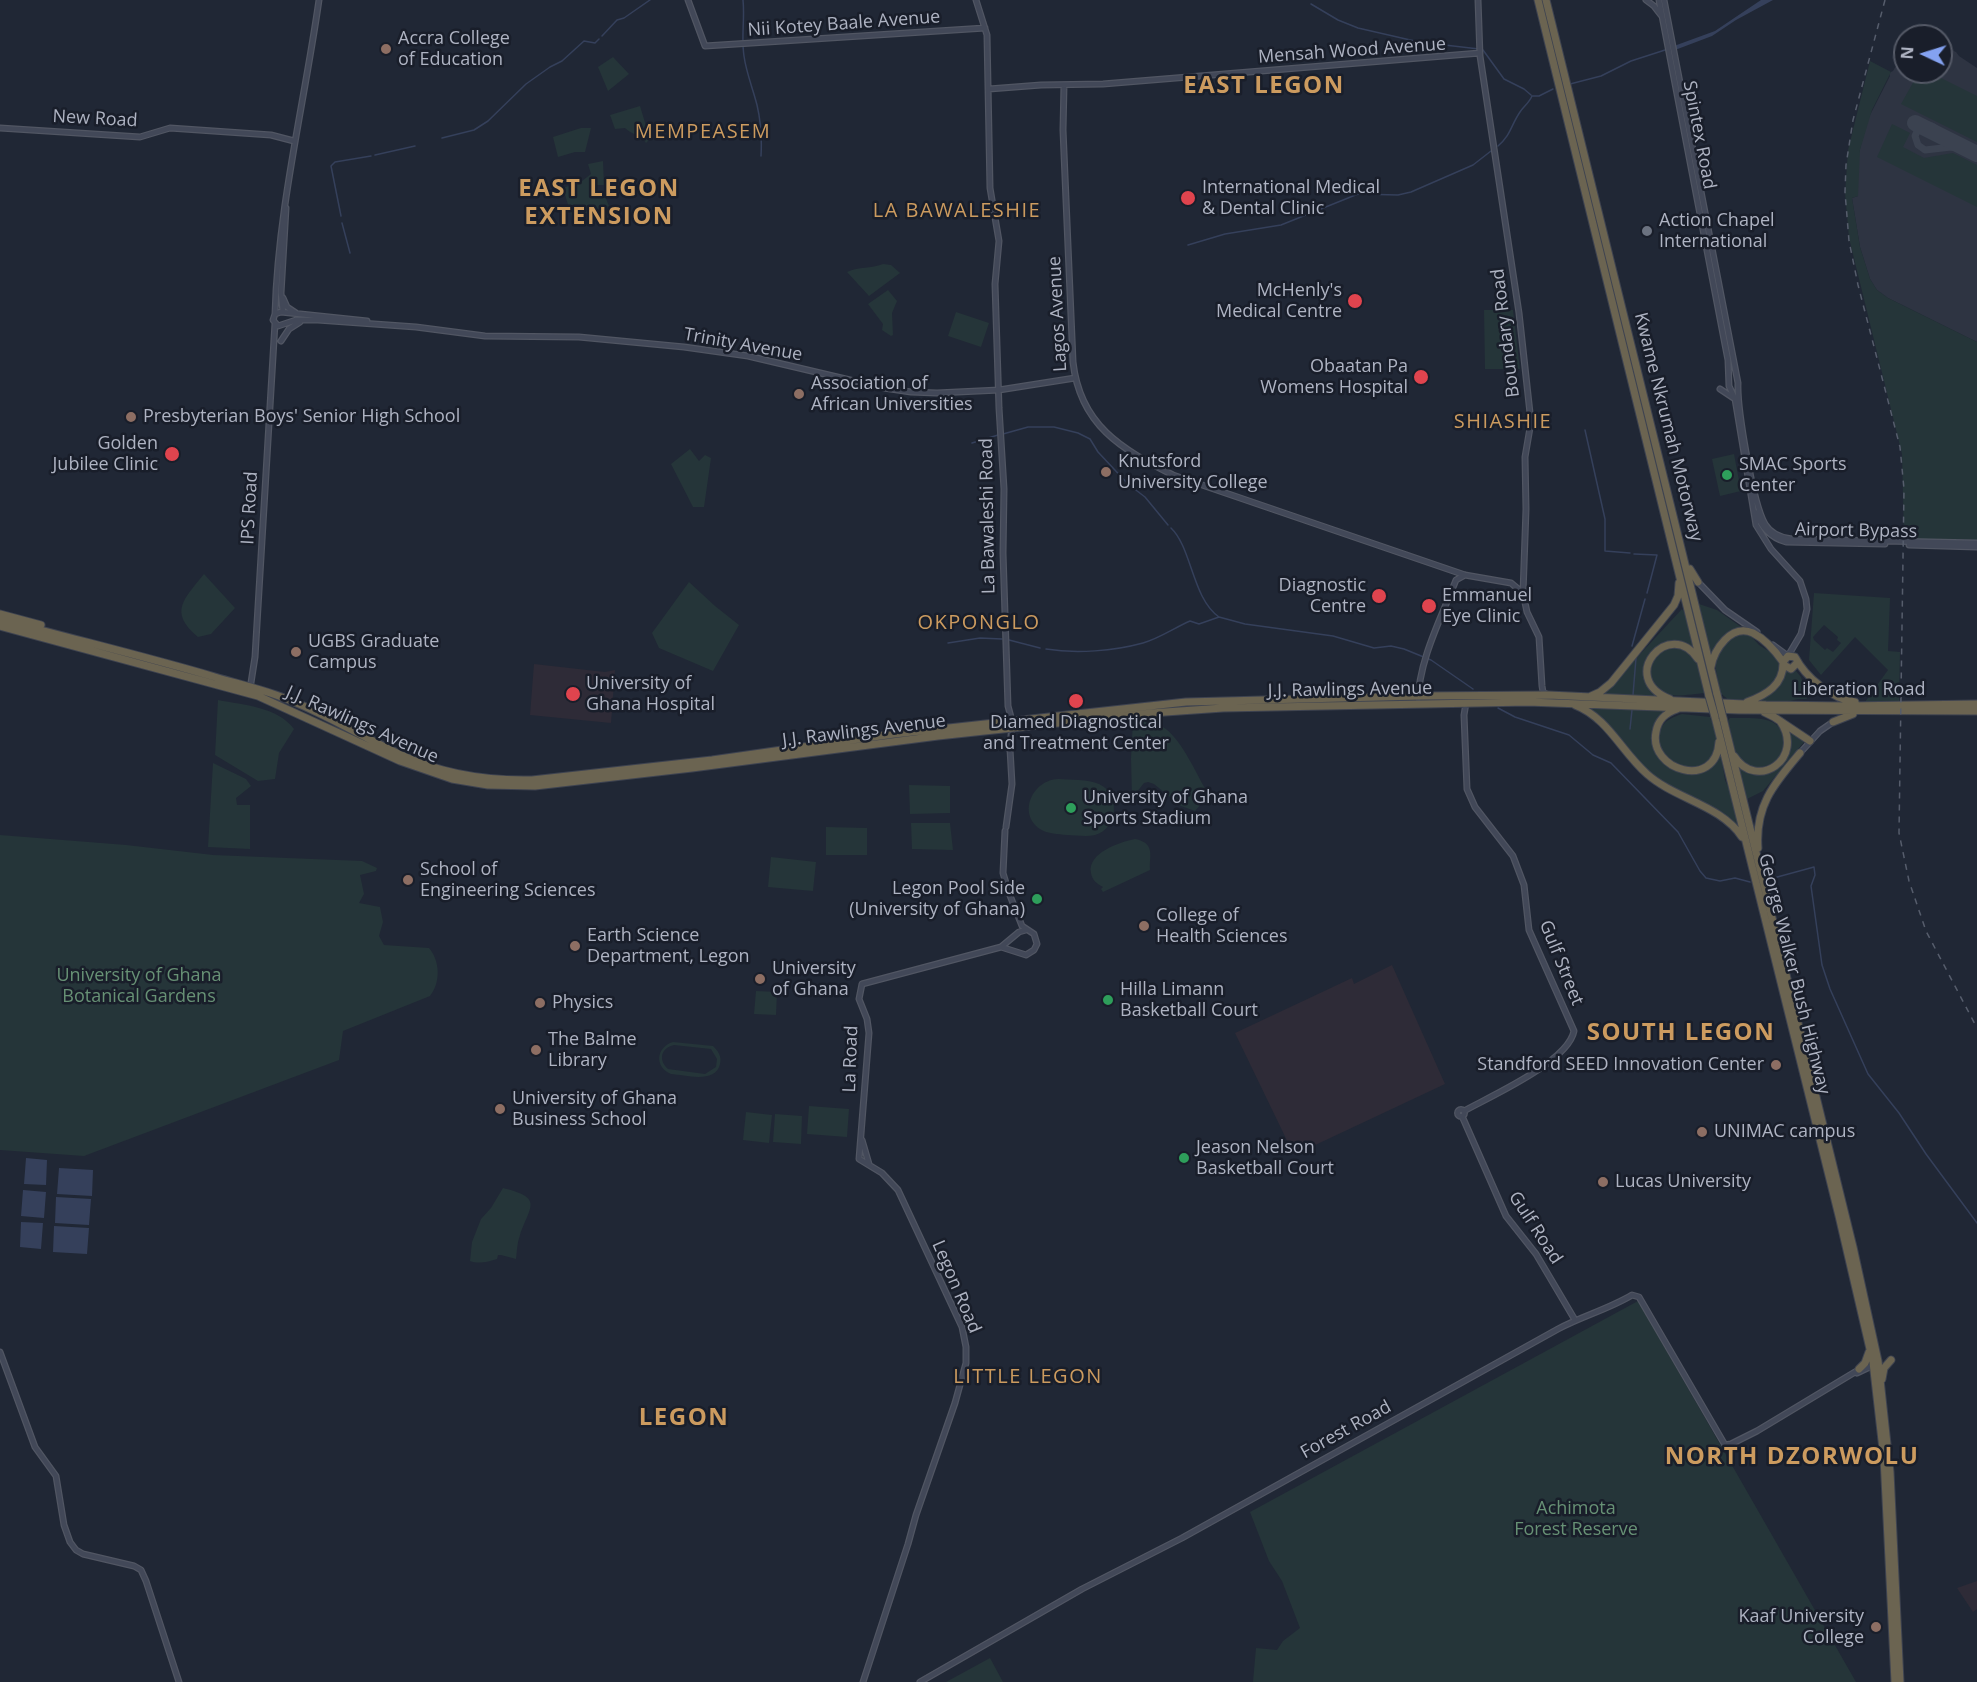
<!DOCTYPE html>
<html>
<head>
<meta charset="utf-8">
<style>
	body { margin:0 }
	#map { position:relative; width:1977px; height:1682px; overflow:hidden; background:#202735; font-family:"Open Sans",sans-serif }
	canvas { display:block }
	.north { position:absolute; left:1893px; top:24px; width:60px; height:60px; box-sizing:border-box; background:#191e2a; border:2px solid #555a67; border-radius:50%; rotate:274deg; font-size:16px; font-weight:700; line-height:24px; text-align:center; color:#aeb3c2 }
	.north::after { content:''; display:block; margin:auto; width:21px; height:27px; background:#84a2f1; clip-path:polygon(50% 0,100% 100%,50% 72%,0 100%) }
</style>
</head>
<body>
<div id="map">
<canvas width="1977" height="1682"></canvas>
<div class="north">N</div>
</div>
<script>
const ctx = document.querySelector('canvas').getContext('2d');
ctx.lineJoin = 'round';
function fill(path, color) {
  ctx.fillStyle = color;
  ctx.fill(path, 'evenodd');
}
function trace(path, color, width, dash) {
  ctx.strokeStyle = color;
  ctx.lineWidth = width;
  ctx.lineCap = dash ? 'butt' : 'round';
  ctx.setLineDash(dash || []);
  ctx.stroke(path);
}
function drawText(font, color, halo, rows, align = 'center') {
  ctx.font = font + ' "Open Sans",sans-serif';
  ctx.lineWidth = 5;
  ctx.setLineDash([]);
  ctx.textBaseline = 'middle';
  ctx.strokeStyle = halo;
  ctx.fillStyle = color;
  for (const [text, x, y, turn = 0] of rows) {
    ctx.save();
    ctx.translate(x, y);
    ctx.rotate((+turn || 0) * Math.PI / 180);
    ctx.textAlign = isNaN(turn) ? turn : align;
    if (halo) ctx.strokeText(text, 0, 0);
    ctx.fillText(text, 0, 0);
    ctx.restore();
  }
}
const medical = new Path2D(`
	M534 664 605 672 615 670 611 723 530 715Z
	M1392 965 1445 1084 1294 1155 1235 1033 1352 978 1354 984Z
	M1977 1581V1609L1973 1612 1957 1588Z`);
const airport = new Path2D(`
	M1941 45 1956 52 1959 56 1977 68V342L1888 298 1877 290 1870 279 1860 247 1852 198 1858 196V156L1868 119 1890 76 1889 73 1893 71 1905 51V72H1941Z`);
const green = new Path2D(`
	M613 57 629 74 608 91 598 67Z
	M1870 61 1891 72 1872 110 1860 150 1858 196 1852 198 1860 247 1870 279 1877 290 1888 298 1977 342V540L1904 539 1902 454 1849 238 1845 193 1848 150Z
	M1919 72H1929L1977 96V142L1901 104Z
	M640 106 650 139 646 143C642 136 631 134 625 128L615 129 610 115Z
	M1892 124 1910 133 1903 147 1924 158 1953 153 1977 165V207L1877 157Z
	M581 128H591L585 152H575L558 157 553 137Z
	M603 161 604 185H590L589 197 605 196 609 206 572 218 563 188 582 181 591 174 588 164Z
	M883 264 891 265 900 273 869 296 847 272C859 266 871 269 883 264Z
	M888 290 897 301 892 313 893 335 891 336 882 330 883 324 868 304Z
	M1484 310H1513L1520 369H1485Z
	M956 312 989 323 981 347 948 336Z
	M690 449 699 461 705 455 711 458 704 507H693L671 464Z
	M1734 454 1741 491 1720 496 1712 459Z
	M204 574 235 608 211 634 198 637C168 612 184 599 204 574Z
	M689 582 715 606 739 625 713 671 659 648 652 633Z
	M1814 593 1890 598 1888 651 1900 652 1899 702H1865L1888 670 1855 637 1821 675 1809 660ZM1824 625 1838 637 1837 640 1841 643 1833 652 1827 648 1825 650 1814 640 1813 637Z
	M1699 604 1717 610 1744 629 1722 638 1711 656Z
	M1682 609 1687 617 1695 649C1664 629 1631 659 1648 686 1650 690 1654 694 1657 697L1603 694Z
	M1740 634H1750C1753 638 1756 642 1759 645 1767 651 1776 653 1780 664 1786 681 1760 696 1747 699 1741 700 1734 699 1728 700 1726 697 1723 696 1721 693 1719 691 1718 683 1718 679 1712 658 1718 641 1740 634Z
	M1669 647C1697 646 1700 671 1705 693 1693 694 1673 698 1662 693 1648 686 1647 664 1656 655 1659 652 1665 649 1669 647Z
	M1796 671 1801 677 1807 699H1798L1790 701H1759L1785 672Z
	M218 700C244 705 278 707 294 729L279 753 275 779 258 781 215 755Z
	M1588 706 1664 711 1666 712C1656 724 1652 730 1653 746 1661 753 1669 764 1678 770 1695 783 1713 766 1720 751L1725 780 1734 800 1741 831 1715 808 1666 784 1645 769 1602 718Z
	M1682 714 1710 717C1712 723 1715 729 1716 735 1721 760 1694 776 1673 762 1667 758 1663 751 1659 744 1658 725 1665 720 1682 714Z
	M1730 718C1760 718 1790 714 1783 755 1771 767 1749 775 1738 756 1732 746 1731 731 1728 720Z
	M1133 720C1141 721 1150 722 1157 724 1180 732 1196 775 1209 795L1195 811 1181 806 1154 784 1148 782 1144 783 1132 798 1131 759Z
	M1789 730 1804 742 1763 791 1745 800 1737 765 1750 773 1769 772 1788 755 1791 739Z
	M213 763 246 779 251 786 236 798 237 805H250V849L208 847Z
	M1058 779C1070 780 1088 779 1099 784 1121 794 1118 829 1095 835 1086 837 1076 835 1067 835 1058 834 1048 834 1040 829 1017 813 1033 780 1058 779Z
	M909 785 950 786V813L910 814Z
	M911 823H950L953 850 912 849Z
	M826 827 867 828V855H826Z
	M0 835 126 845 213 855 362 861 377 868 376 871 360 875 364 894 359 903 380 907 383 922 379 936 384 945 429 948C440 961 441 982 430 996L343 1031 339 1060 84 1156 0 1150Z
	M1135 839C1156 843 1149 856 1150 870L1103 892 1101 889 1103 887C1097 884 1092 880 1091 873 1087 853 1120 842 1135 839Z
	M771 857 816 862 813 891 768 887Z
	M756 991 777 992 776 1015 754 1014Z
	M673 1042 713 1046C718 1051 722 1056 720 1064 716 1084 685 1075 671 1074 654 1067 656 1047 673 1042ZM674 1045 711 1049 717 1059 716 1067 705 1074 668 1069C658 1060 661 1048 674 1045Z
	M809 1106 849 1109 847 1137 807 1134Z
	M746 1112 772 1115 769 1143 743 1140Z
	M775 1114 802 1116 801 1144 773 1142Z
	M503 1188C544 1198 530 1206 520 1235 517 1243 517 1251 516 1259L501 1255H498L497 1259C489 1262 478 1264 470 1261L472 1242 481 1219 491 1208Z
	M1638 1301 1856 1682H1253L1256 1648 1277 1650 1283 1641 1300 1628 1282 1581 1269 1561 1250 1512Z
	M990 1658 1003 1682H946Z`);
const water = new Path2D(`
	M1761 0H1773L1736 20 1712 36 1675 50 1674 46 1715 31Z
	M26 1158 47 1160 46 1185 24 1184Z
	M59 1168 93 1170 92 1196 57 1194Z
	M23 1190 46 1192 44 1218 21 1216Z
	M56 1197 91 1199 89 1225 55 1223Z
	M21 1222 43 1223 41 1249 20 1247Z
	M54 1226 89 1228 87 1254 53 1252Z`);
const stream = new Path2D(`
	M743 0C745 19 741 37 744 56 746 72 753 89 757 105 761 122 762 138 761 156
	M1311 4 1338 20 1358 28 1419 42 1479 49
	M602 36 617 20 624 18 650 0
	M1483 50 1504 79 1524 89 1531 95
	M1570 84 1601 76 1631 61 1665 50
	M442 138 474 130 488 121 526 84 550 67 562 61 584 41 595 43 599 39
	M1498 146C1511 135 1511 125 1520 112 1524 106 1529 103 1532 96H1539L1553 89
	M375 155 415 146
	M341 216 331 166 335 162 371 156
	M342 223 350 253
	M1188 245 1225 234 1281 225 1358 194 1398 195 1411 192 1473 165 1491 151
	M1585 430 1605 519V551L1630 553
	M1003 434 1028 427H1054L1078 433 1090 439 1098 452 1128 484 1145 497 1168 525
	M972 443 998 435
	M1171 528C1192 548 1192 598 1219 617
	M1634 554 1657 555 1647 593
	M1009 640 1040 648
	M948 643 980 638 1002 639
	M1632 646 1645 599
	M1046 649C1076 654 1114 651 1143 643 1160 638 1174 628 1190 621L1199 624 1219 617 1245 624 1333 636 1374 648 1391 646 1404 649 1431 660 1473 689
	M1633 695 1636 658
	M1498 708 1515 717 1569 735 1593 755 1611 763 1678 832 1700 871 1706 878 1720 881 1735 878 1750 882
	M1630 729 1632 710
	M1770 879 1814 867 1815 875 1811 886 1822 965 1830 989 1868 1074 1899 1113 1926 1154 1977 1223`);
const taxiway = new Path2D(`
	M1948 140C1938 132 1933 120 1919 127L1915 136 1918 145 1925 150 1951 147 1969 150`);
const runway = new Path2D(`
	M1915 123 1977 154`);
const secondary = new Path2D(`
	M319 0C304 105 278 208 275 314L273 320 278 326 296 320H318L416 327 485 336 579 337 684 347 748 356 884 388 911 392 937 393 999 390 1075 378
	M688 0 705 46 985 28
	M976 0 987 35 990 188 999 241 995 284 999 408 1004 489 1003 553 1008 706 1012 721 1010 751
	M1478 0 1480 56 1519 313 1531 422 1525 457 1526 509 1523 593 1527 612 1539 637 1542 686 1543 692 1548 695
	M1646 0 1654 6 1661 15
	M1659 0 1723 334 1728 360 1729 386 1735 399 1756 525 1771 549 1800 581 1806 599 1807 609 1801 634 1788 656
	M1664 0 1738 383C1737 408 1753 504 1765 524 1771 534 1782 538 1792 539L1977 543
	M1064 85 1063 130 1073 362C1080 425 1121 449 1173 475L1465 575 1511 583 1523 593
	M989 89 1041 85 1103 84 1480 53
	M0 128 140 137 170 128 271 135 294 141
	M283 298 287 307 296 313
	M283 312 281 293 286 208
	M275 314 281 312 367 321
	M281 341 289 329 300 322
	M1720 389 1735 399
	M1755 512C1762 527 1769 537 1786 542L1885 544
	M1909 545 1977 547
	M1698 582 1725 610 1757 632
	M1773 645 1788 656
	M250 689 255 657 275 323
	M1418 703C1418 662 1441 618 1456 580L1465 575
	M1800 753 1820 731 1833 722
	M1006 827 1012 784 1010 749
	M1001 947 1026 955 1034 950 1037 944 1034 934 1022 926 1009 893 1003 873 1005 831
	M1457.5 1113a3.5 3.5 0 1 1 7 0a3.5 3.5 0 1 1-7 0Z
	M1464 1111C1491 1096 1568 1062 1574 1031L1529 930 1524 885 1513 856 1475 807 1467 789 1464 715 1466 703
	M1462 1116 1506 1216 1536 1254 1575 1320
	M862 1140 869 1164
	M0 1352 35 1447 56 1476 64 1525 70 1542 76 1550 83 1554 134 1566 141 1570 146 1581 179 1682
	M1857 1373 1874 1365
	M863 1682 908 1544 916 1515 955 1403 966 1363V1347L962 1327 898 1190 882 1173 859 1159 869 1033 867 1019 859 999 862 984 1001 947 1019 932 1026 930
	M920 1682 1082 1589 1182 1538 1558 1329C1582 1316 1609 1309 1632 1295L1639 1297 1725 1445 1731 1444 1757 1431 1860 1369`);
const highway = new Path2D(`
	M1538 0C1596 232 1653 464 1709 696
	M1546 0 1717 694
	M1690 569 1698 582
	M0 614 41 625
	M0 619C72 639 144 656 215 677 235 683 256 688 276 695 319 710 359 735 399 754 441 774 486 781 532 780L712 760 894 734 1186 702 1418 696 1548 695 1766 705 1847 706 1977 704
	M0 626 258 696 400 761 452 779 488 785 535 786 692 768 938 736 1151 713 1223 708 1528 702 1739 710 1977 711
	M1783 662 1788 656 1795 657C1806 678 1831 698 1855 702
	M1784 665 1791 669 1797 663
	M1711 667C1714 650 1731 623 1753 633 1765 639 1776 652 1783 662 1784 685 1766 695 1747 702
	M1591 696 1600 692 1611 683 1674 605 1678 596 1679 583
	M1670 699C1616 678 1670 616 1698 659
	M1575 705C1608 718 1621 751 1647 774 1675 799 1721 805 1742 837
	M1677 709C1666 713 1658 719 1656 732 1648 770 1716 791 1719 742
	M1764 712 1774 717 1810 741
	M1715 717 1839 1216 1873 1362 1884 1458 1895 1682
	M1723 718 1853 1247 1878 1361 1890 1472 1900 1682
	M1833 722 1853 714
	M1734 756C1757 792 1806 758 1780 721
	M1758 848C1755 805 1774 784 1800 753
	M1859 1369 1865 1363 1869 1352
	M1882 1379 1884 1368 1891 1360`);
const rail = new Path2D(`
	M1885 0 1853 120 1846 165 1845 192 1849 241 1858 285 1900 447 1904 489 1899 833 1909 881 1926 931 1977 1028`);
const highwayBridge = new Path2D(`
	M1717 694 1723 718
	M1709 696 1715 717`);
const markers = [
	[386,49,6,"#8d6e63"],
	[1188,198,8,"#e0444e"],
	[1647,231,6,"#6b7280"],
	[1355,301,8,"#e0444e"],
	[1421,377,8,"#e0444e"],
	[799,394,6,"#8d6e63"],
	[131,417,6,"#8d6e63"],
	[172,454,8,"#e0444e"],
	[1106,472,6,"#8d6e63"],
	[1727,475,6,"#2e9e5b"],
	[1379,596,8,"#e0444e"],
	[1429,606,8,"#e0444e"],
	[296,652,6,"#8d6e63"],
	[573,694,8,"#e0444e"],
	[1076,701,8,"#e0444e"],
	[1071,808,6,"#2e9e5b"],
	[408,880,6,"#8d6e63"],
	[1037,899,6,"#2e9e5b"],
	[1144,926,6,"#8d6e63"],
	[575,946,6,"#8d6e63"],
	[760,979,6,"#8d6e63"],
	[1108,1000,6,"#2e9e5b"],
	[540,1003,6,"#8d6e63"],
	[536,1050,6,"#8d6e63"],
	[1776,1065,6,"#8d6e63"],
	[500,1109,6,"#8d6e63"],
	[1702,1132,6,"#8d6e63"],
	[1184,1158,6,"#2e9e5b"],
	[1603,1182,6,"#8d6e63"],
	[1876,1627,6,"#8d6e63"]
];
const streetNames = [
	["Nii Kotey Baale Avenue",844,24,-4],
	["Mensah Wood Avenue",1352,51,-4],
	["New Road",95,119,3],
	["Spintex Road",1699,135,79],
	["Lagos Avenue",1058,314,-93],
	["Boundary Road",1506,333,-97],
	["Trinity Avenue",743,345,10],
	["Kwame Nkrumah Motorway",1668,427,76],
	["IPS Road",250,508,-87],
	["La Bawaleshi Road",988,516,-91],
	["Airport Bypass",1856,531,1],
	["J.J. Rawlings Avenue",1350,690,-1],
	["Liberation Road",1859,690],
	["J.J. Rawlings Avenue",362,725,24],
	["J.J. Rawlings Avenue",864,731,-7],
	["Gulf Street",1561,963,68],
	["George Walker Bush Highway",1794,974,76],
	["La Road",851,1059,-88],
	["Gulf Road",1535,1228,57],
	["Legon Road",956,1287,67],
	["Forest Road",1346,1430,-29]
];
const poiNames = [
	["Accra College",398,39],
	["of Education",398,60],
	["International Medical",1202,188],
	["& Dental Clinic",1202,209],
	["Action Chapel",1659,221],
	["International",1659,242],
	["McHenly's",1342,291,"right"],
	["Medical Centre",1342,312,"right"],
	["Obaatan Pa",1408,367,"right"],
	["Womens Hospital",1408,388,"right"],
	["Association of",811,384],
	["African Universities",811,405],
	["Presbyterian Boys' Senior High School",143,417],
	["Golden",158,444,"right"],
	["Jubilee Clinic",158,465,"right"],
	["Knutsford",1118,462],
	["University College",1118,483],
	["SMAC Sports",1739,465],
	["Center",1739,486],
	["Diagnostic",1366,586,"right"],
	["Centre",1366,607,"right"],
	["Emmanuel",1442,596],
	["Eye Clinic",1442,617],
	["UGBS Graduate",308,642],
	["Campus",308,663],
	["University of",586,684],
	["Ghana Hospital",586,705],
	["Diamed Diagnostical",1076,723,"center"],
	["and Treatment Center",1076,744,"center"],
	["University of Ghana",1083,798],
	["Sports Stadium",1083,819],
	["School of",420,870],
	["Engineering Sciences",420,891],
	["Legon Pool Side",1025,889,"right"],
	["(University of Ghana)",1025,910,"right"],
	["College of",1156,916],
	["Health Sciences",1156,937],
	["Earth Science",587,936],
	["Department, Legon",587,957],
	["University",772,969],
	["of Ghana",772,990],
	["Hilla Limann",1120,990],
	["Basketball Court",1120,1011],
	["Physics",552,1003],
	["The Balme",548,1040],
	["Library",548,1061],
	["Standford SEED Innovation Center",1764,1065,"right"],
	["University of Ghana",512,1099],
	["Business School",512,1120],
	["UNIMAC campus",1714,1132],
	["Jeason Nelson",1196,1148],
	["Basketball Court",1196,1169],
	["Lucas University",1615,1182],
	["Kaaf University",1864,1617,"right"],
	["College",1864,1638,"right"]
];
const parkNames = [
	["University of Ghana",139,976],
	["Botanical Gardens",139,997],
	["Achimota",1576,1509],
	["Forest Reserve",1576,1530]
];
const neighbourhoodNames = [
	["MEMPEASEM",703,132],
	["LA BAWALESHIE",957,211],
	["SHIASHIE",1503,422],
	["OKPONGLO",979,623],
	["LITTLE LEGON",1028,1377]
];
const districtNames = [
	["EAST LEGON",1264,86],
	["EAST LEGON",599,189],
	["EXTENSION",599,217],
	["SOUTH LEGON",1681,1033],
	["LEGON",684,1418],
	["NORTH DZORWOLU",1792,1457]
];
fill(medical, '#2e2b37');
fill(airport, '#2e3442');
fill(green, '#253539');
fill(water, '#35405b');
trace(stream, '#35405b', 1.5);
trace(taxiway, '#3b4250', 7);
trace(runway, '#3b4250', 16);
trace(secondary, '#515663', 7);
trace(highway, '#3e4350', 9);
trace(secondary, '#424858', 4.5);
trace(highway, '#6b6451', 7);
trace(rail, '#565d6c', 1.5, [6, 6]);
trace(highwayBridge, '#3e4350', 9, []);
trace(highwayBridge, '#6b6451', 7);
for (const [x, y, r, color] of markers) {
  const dot = new Path2D();
  dot.arc(x, y, r, 0, 2 * Math.PI);
  ctx.fillStyle = color;
  ctx.fill(dot);
  trace(dot, '#191e2a', 2);
}
drawText('18px', '#aeb3c2', '#191e2a', streetNames);
drawText('18px', '#aeb3c2', '#191e2a', poiNames, 'left');
drawText('18px', '#679175', '#191e2a', parkNames);
ctx.letterSpacing = '1.5px';
drawText('20px', '#cc9b5f', '#191e2a', neighbourhoodNames);
ctx.letterSpacing = '0px';
ctx.letterSpacing = '1.5px';
drawText('bold 24px', '#cc9b5f', '#191e2a', districtNames);
ctx.letterSpacing = '0px';
</script>
</body>
</html>
